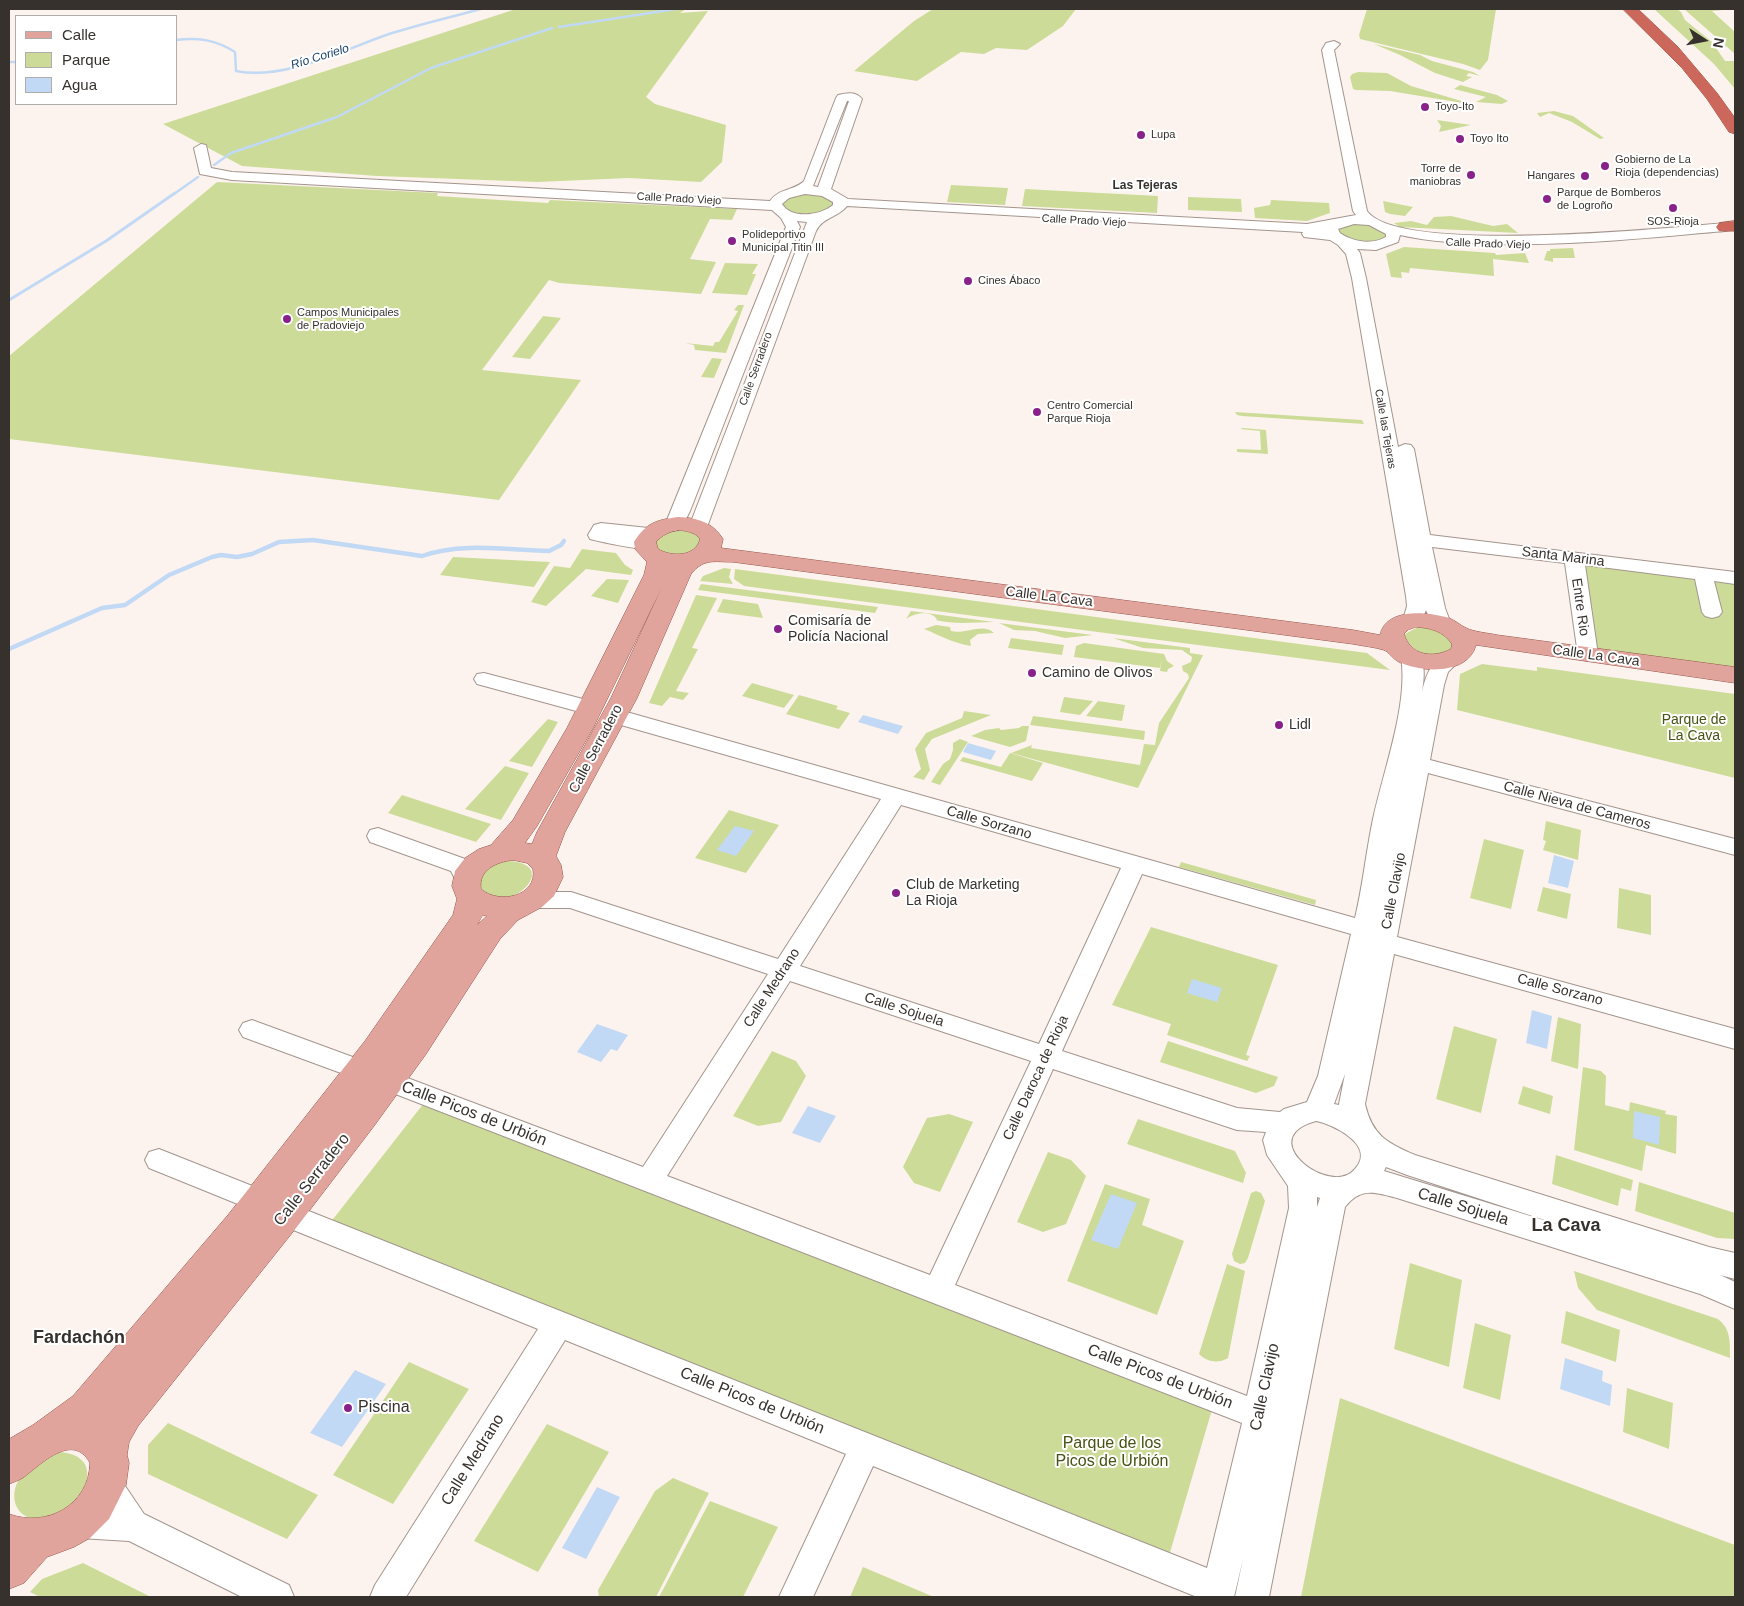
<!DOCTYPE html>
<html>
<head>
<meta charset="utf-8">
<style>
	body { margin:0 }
	#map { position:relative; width:1744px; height:1606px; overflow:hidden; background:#fdf3ee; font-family:Arial,sans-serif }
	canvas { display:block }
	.frame { position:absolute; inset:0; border:10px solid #36312d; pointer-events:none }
	.legend { position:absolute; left:15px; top:15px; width:162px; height:90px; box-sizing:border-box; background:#fff; border:1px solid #afadab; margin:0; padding:6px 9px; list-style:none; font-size:15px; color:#36312d }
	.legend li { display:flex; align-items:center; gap:10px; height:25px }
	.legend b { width:25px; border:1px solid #afadab }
	.north { position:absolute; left:1679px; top:15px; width:50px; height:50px; -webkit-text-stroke:4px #fff; paint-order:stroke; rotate:101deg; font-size:14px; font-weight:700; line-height:20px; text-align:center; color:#36312d }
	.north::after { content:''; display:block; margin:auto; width:18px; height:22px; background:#36312d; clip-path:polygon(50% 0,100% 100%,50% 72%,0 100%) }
</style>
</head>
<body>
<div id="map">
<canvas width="1744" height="1606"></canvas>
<div class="frame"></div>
<ul class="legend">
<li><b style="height:6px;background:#e0a49d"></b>Calle</li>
<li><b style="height:14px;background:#ccdc98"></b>Parque</li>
<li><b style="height:14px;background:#c1d9f4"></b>Agua</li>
</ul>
<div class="north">N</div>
</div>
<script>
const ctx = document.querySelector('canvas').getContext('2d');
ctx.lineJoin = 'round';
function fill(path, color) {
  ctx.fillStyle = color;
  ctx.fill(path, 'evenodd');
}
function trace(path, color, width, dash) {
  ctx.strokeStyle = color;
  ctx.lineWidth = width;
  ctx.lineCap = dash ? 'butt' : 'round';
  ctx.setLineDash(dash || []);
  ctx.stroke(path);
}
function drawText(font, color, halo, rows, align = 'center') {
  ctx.font = font + ' Arial,sans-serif';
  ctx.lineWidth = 4;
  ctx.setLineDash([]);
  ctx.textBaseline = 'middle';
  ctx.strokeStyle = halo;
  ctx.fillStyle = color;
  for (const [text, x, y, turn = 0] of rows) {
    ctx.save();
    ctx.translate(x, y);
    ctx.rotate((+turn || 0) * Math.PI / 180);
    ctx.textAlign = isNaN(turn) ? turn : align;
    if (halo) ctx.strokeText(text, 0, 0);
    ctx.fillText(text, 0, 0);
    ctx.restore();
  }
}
const green = new Path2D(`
	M516 9H686L680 13 708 11 646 97 655 104 726 125 722 162 701 182 629 178 538 182 377 176 242 166 163 124Z
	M933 9H1076L1063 26 1027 50 996 48 984 54 961 52 917 81 854 71 914 21Z
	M1367 9H1496L1488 60 1480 70 1463 64 1360 39 1359 35Z
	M1654 9H1677L1681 12 1685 20 1712 42 1725 61H1735V89L1714 64Z
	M1684 9 1723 10 1712 11 1735 32V54Z
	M1374 44 1420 55 1432 61 1473 72 1480 76 1469 73 1466 76 1472 77 1463 82 1435 73 1400 55Z
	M1358 72 1387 73 1411 86 1475 105 1390 91 1356 90 1353 89 1350 77 1352 74Z
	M1460 85 1497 95 1508 101 1502 104 1476 102 1486 97 1454 89Z
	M1554 111 1573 116 1604 138 1600 139 1572 122 1549 113 1540 117 1537 113Z
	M1437 120 1471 125 1439 132 1441 126Z
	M217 182 438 193 437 196 548 203 550 200 737 209 732 220 710 219 690 259 716 262 701 294 559 283 549 280 482 370 581 380 499 500 9 439V356Z
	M951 185 1008 188 1005 205 947 202Z
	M1025 189 1158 196 1157 213 1022 206Z
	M812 193 833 199 834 207C811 216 802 218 780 206L788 196Z
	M1188 197 1241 199 1242 212 1188 210Z
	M1271 200 1329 203 1330 213 1307 221 1255 218 1254 208 1270 205Z
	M1383 201 1413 207 1405 216 1390 214 1385 212Z
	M1451 216 1493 226 1507 224 1518 233 1400 227 1394 223 1411 221 1427 225 1434 217Z
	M1347 222 1381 227 1389 237 1372 244 1340 238 1335 226Z
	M1404 247 1495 253 1496 255 1525 253 1529 263 1493 259 1494 276 1410 268 1409 273 1401 272 1402 278 1391 277 1386 254Z
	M1573 248 1575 258H1553V262L1544 260 1547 251H1550V249Z
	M725 263 758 264 752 274H756L747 295 712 293Z
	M738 305H744L726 353 695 350 694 345 685 343 713 346 715 342H719L738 311 734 310Z
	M543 316 561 318 530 359 512 357Z
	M712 358 722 359 714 378 701 377Z
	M1235 412 1362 420 1364 424 1242 416 1237 415Z
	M1243 428 1266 430 1268 454 1237 452V449L1261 450 1260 431 1240 429Z
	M674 530 695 532 701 540 698 548C684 555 675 556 660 551L655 543 657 539Z
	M582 549 616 553 625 565 633 570 631 575 586 569 546 606 531 602 554 566 570 568Z
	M1580 555 1735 573V670L1598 652Z
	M453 557 550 562 534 587 440 575Z
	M724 568 731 569 729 577 733 584 700 581 703 576Z
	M735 569 1367 653 1390 670 744 586 734 579Z
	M607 579 629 580 618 603 591 596Z
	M701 584 878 607 875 613 698 590Z
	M696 595 717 598 692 648 698 649 676 691 689 693 683 700 670 697 662 706 649 703Z
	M723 599 758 604 763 618 717 612Z
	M911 611 994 622C974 622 956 625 936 620L937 619C929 610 915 613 906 619Z
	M999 623 1093 635 1065 638 1035 631 1014 630Z
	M936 625 950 627 951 631C965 635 983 622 994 633L978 634 970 640 971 646C953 643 941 636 924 629Z
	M1424 627 1440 631 1453 644 1449 652C1426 657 1420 657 1404 638L1405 634 1416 628Z
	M1011 638 1064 645 1062 655 1008 648Z
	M1113 638 1190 648V653L1203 655 1138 788 1011 753 1032 745 1031 748 1140 765 1144 744 1155 745 1159 723 1189 678 1188 674 1183 671 1182 666 1191 662 1192 657 1182 650 1143 648Z
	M1084 643 1164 654 1167 661 1174 666 1168 669 1167 672 1160 671 1162 658 1160 668 1074 657 1076 646Z
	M1482 664 1537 671V667L1735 694V778L1457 710 1460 674Z
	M752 683 794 695 784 708 742 696Z
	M799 695 838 706 836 709 850 713 839 729 786 714Z
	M1064 697 1093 701 1080 715 1060 712Z
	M1098 701 1125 705 1122 721 1086 716Z
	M964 711 991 715 932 739 925 749 930 770 924 780 913 777 921 769 915 749 926 733 962 718Z
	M1033 716 1145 731 1144 740 1030 725Z
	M548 719 558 722 532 767 509 761Z
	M1022 726H1029L1026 741 1010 747 971 736 985 730 999 728 1001 730 1019 728Z
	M960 739 968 742 940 785 931 782 943 764 950 759 953 750V743Z
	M1010 753 1043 763 1032 781 960 761 963 757 1001 767Z
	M505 766 529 773 501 820 465 809Z
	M402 795 491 824 476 842 388 813Z
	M729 810 779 825 746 873 695 858Z
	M1546 821 1581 830 1578 860 1543 850 1546 841 1543 840Z
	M1484 839 1524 850 1511 909 1470 898Z
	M509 861C566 865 502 923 480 886 480 869 495 863 509 861Z
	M1181 862 1316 900 1315 905 1179 867Z
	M1543 887 1571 894 1567 919 1537 911Z
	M1619 888 1651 895V935L1617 928Z
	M1151 927 1278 965 1246 1055 1250 1056 1247 1061 1167 1035 1171 1024 1112 1005Z
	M1558 1017 1581 1024 1578 1069 1551 1061Z
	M1454 1026 1497 1039 1481 1113 1436 1099Z
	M1168 1041 1278 1077 1274 1086 1256 1093 1160 1062Z
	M772 1051 796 1061 806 1076 781 1122 758 1126 733 1116Z
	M1583 1067 1601 1071 1606 1076 1605 1105 1629 1111 1630 1102 1666 1111 1665 1114 1677 1116 1676 1154 1646 1145 1642 1171 1574 1150Z
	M1523 1086 1553 1096 1550 1114 1518 1104Z
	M424 1103 1214 1403 1166 1566 330 1223Z
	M949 1114 973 1122 940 1192 914 1183 903 1167 927 1118Z
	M1138 1119 1235 1151 1246 1173 1243 1183 1127 1144Z
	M1048 1152 1071 1160 1086 1176 1066 1224 1043 1232 1017 1222Z
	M1556 1155 1633 1180 1631 1191 1621 1188 1618 1206 1552 1184Z
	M1639 1182 1735 1213V1239L1717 1238 1635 1211Z
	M1105 1184 1150 1199 1142 1225 1184 1241 1157 1315 1067 1281Z
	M1256 1191 1261 1193 1265 1201 1248 1258 1245 1263 1240 1264 1234 1261 1232 1254 1251 1193Z
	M1410 1263 1462 1280 1449 1367 1394 1349Z
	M1227 1264 1245 1271 1228 1358C1218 1364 1207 1362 1199 1354Z
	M1574 1271 1718 1319C1731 1329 1730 1342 1730 1358L1597 1310 1578 1288Z
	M1566 1311 1620 1330 1616 1362 1561 1343Z
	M1475 1323 1511 1335 1500 1400 1463 1388Z
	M409 1362 469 1389 393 1504 333 1475Z
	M1627 1388 1673 1403 1669 1449 1623 1432Z
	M1340 1398 1735 1545 1734 1597H1301Z
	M168 1423 318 1495 287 1539 148 1474V1445Z
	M547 1424 609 1452 538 1572 474 1541Z
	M61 1452C115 1458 75 1519 38 1519 15 1519 8 1495 20 1478 27 1467 49 1454 61 1452Z
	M673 1478 709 1493 656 1597H599L598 1590 655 1491Z
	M710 1501 778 1527 743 1597H659Z
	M83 1563 151 1597H40L30 1592 42 1579Z
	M863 1567 934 1597H850Z`);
const water = new Path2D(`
	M863 715 903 726 898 734 858 722Z
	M968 743 996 751 991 760 963 752Z
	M735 826 754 831 736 856 717 850Z
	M1554 855 1574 861 1568 888 1548 883Z
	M1192 979 1222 988 1217 1002 1187 993Z
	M1532 1010 1552 1016 1547 1049 1526 1043Z
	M597 1024 628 1035 617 1051 611 1049 601 1062 577 1052Z
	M808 1106 836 1116 820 1143 792 1133Z
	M1634 1111 1660 1117 1659 1145 1633 1138Z
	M1111 1194 1137 1203 1118 1249 1091 1240Z
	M1565 1358 1603 1371 1602 1381 1612 1385 1610 1406 1560 1389Z
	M355 1370 386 1384 342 1447 310 1433Z
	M597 1487 620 1497 586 1559 562 1548Z`);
const streamFar2 = new Path2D(`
	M559 27 676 9
	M176 40C198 37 216 40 235 52L236 71C286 81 344 49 392 33 421 24 451 17 481 9
	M9 62H16
	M214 165 231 153 337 117 431 68 552 28
	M174 194 198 177`);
const streamFar1 = new Path2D(`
	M9 300 106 241 175 193`);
const stream = new Path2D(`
	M9 649 102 608 125 605 169 575 212 557 221 555 237 557 252 554 279 542 313 540 422 556C462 542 507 550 549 551L561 545 564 541`);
const minor = new Path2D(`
	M1334 41 1340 44 1334 50 1367 211C1398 255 1668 228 1725 223L1730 224 1732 227 1730 230 1725 231C1647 238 1570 246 1492 244 1461 243 1430 242 1400 235L1398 242 1376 250 1357 249 1360 253 1366 278 1398 447 1405 444 1411 445 1414 449 1430 535 1735 572V584L1714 581 1722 612 1719 616 1712 618 1705 616 1702 612 1695 579 1585 565 1598 655 1595 659 1588 661 1581 659 1578 655 1565 563 1432 547 1445 608 1451 624 1448 628 1441 630 1434 628 1426 610 1420 624 1413 626 1406 624 1403 620 1407 606 1406 596 1352 278 1346 254 1338 245 1330 240 1304 237 1302 234 1303 232 847 206C837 218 823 217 816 231L707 527 705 531 698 533 691 531 689 527 807 222 797 221 800 227 690 511 681 529 674 531 667 529 665 525 786 227 781 218 772 210 232 180 200 174 194 148 201 144 206 145 211 168 232 172 770 201C779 188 794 191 804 181L836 98 838 95C846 93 856 91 862 99L831 189 848 199 1307 224 1356 215 1353 211 1322 50 1326 43ZM847 101H849L818 187 813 186ZM805 194 822 196 833 202V205C821 215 792 220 782 204L789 198ZM1354 224 1369 225 1386 234V237C1372 245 1353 242 1340 233L1338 229Z
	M601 523 658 529 660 533 658 537 646 539 652 541 654 545 652 549C644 551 601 542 590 539L588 535 594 525Z
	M1411 651 1418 653C1426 664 1424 679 1422 692 1426 674 1434 651 1456 657L1459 661 1448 672 1444 685 1430 760 1735 839V855L1428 773 1397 937 1735 1029V1049L1394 954 1365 1104C1372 1135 1387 1143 1415 1155L1709 1247 1735 1253V1279L1720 1275 1735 1282V1309L1700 1294 1397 1198C1374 1192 1361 1187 1345 1207L1269 1597H1235L1243 1559 1234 1597H1197L873 1466 813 1597H779L846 1454 565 1340 406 1597H370L375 1585 538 1329 276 1223 272 1214 276 1205 286 1202 1207 1568 1242 1423 380 1088 376 1081 380 1074 389 1071 643 1167 768 974 570 908H533L525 906 521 900 525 894 533 892H571L778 959 881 799 607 721 604 716 607 711 615 709 623 711 1355 918C1363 885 1366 852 1373 819 1383 772 1409 703 1401 657L1404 653ZM901 805 1121 868 1039 1044 800 966ZM1142 874 1351 934 1318 1076 1307 1102 1284 1109 1280 1112 1237 1108 1062 1051ZM790 981 1031 1061 930 1275 667 1176ZM1053 1069 1237 1130 1266 1132 1263 1140 1267 1155 1288 1186 1289 1208 1247 1396 955 1285ZM1345 1074 1339 1104V1105L1334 1104ZM1316 1121C1332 1124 1372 1143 1358 1165 1355 1169 1352 1173 1347 1175 1319 1188 1257 1137 1316 1121ZM1386 1167 1407 1175 1563 1226 1384 1171ZM1317 1197 1320 1198 1317 1207Z
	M484 673 598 703 602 708 598 713 591 715 477 684 474 679 477 674Z
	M378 828 468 860 478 879 474 885 466 887 458 885 451 871 370 842 367 836 370 830Z
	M252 1020 369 1063 373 1070 369 1077 360 1080 243 1037 239 1030 243 1023Z
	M159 1149 270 1193 274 1201 270 1209 260 1213 149 1168 145 1160 149 1152Z
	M106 1469 117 1474 144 1514 289 1585 294 1597H242L129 1541 80 1538 68 1533 64 1522 68 1511 80 1506 102 1507 90 1485 95 1474Z`);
const major = new Path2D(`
	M678 517C698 518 712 522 723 539L721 548 1353 630 1380 635C1386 607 1429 612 1449 618 1456 621 1460 625 1466 628 1474 632 1488 633 1497 635L1735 667V683L1476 645C1468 675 1422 673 1399 662 1393 659 1389 652 1384 650 1374 647 1363 646 1353 644L733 562C714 562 704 558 691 574L637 698 565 832 556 856 561 865 563 877 554 896 542 907 518 920 500 939 426 1054 374 1126 296 1228 138 1426 129 1442 127 1455 129 1463 126 1485 109 1519 90 1538 74 1547 47 1557 24 1583 9 1589V1514C47 1528 89 1505 90 1463 73 1431 40 1465 24 1477 20 1480 14 1482 9 1484V1439L33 1425 73 1396 228 1215 365 1041 453 915 457 899 452 886 455 871 465 858 479 849 491 845 513 820 567 728 644 575 647 562 635 549 634 542C646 523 656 520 678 517ZM678 530C687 531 695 532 700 539 696 557 671 557 658 549L656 542C662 535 669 532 678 530ZM662 587 611 698 537 832 532 844 525 843 537 826 593 728ZM1416 627C1431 628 1443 631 1452 644L1451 649C1432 659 1410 655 1404 634L1408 630ZM513 860 527 863 533 869C538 896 499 905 481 889 478 870 496 862 513 860ZM483 915 487 916 477 925Z`);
const highway = new Path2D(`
	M1623 9H1638L1678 47 1717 93 1735 118V134L1729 132 1707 99 1682 68Z
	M1735 221V231H1719L1716 227 1719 223Z`);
const markers = [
	[1425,107,5,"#88228a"],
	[1141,135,5,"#88228a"],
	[1460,139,5,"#88228a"],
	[1605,166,5,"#88228a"],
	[1471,175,5,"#88228a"],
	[1585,176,5,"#88228a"],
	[1547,199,5,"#88228a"],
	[1673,208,5,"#88228a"],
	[732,241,5,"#88228a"],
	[968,281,5,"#88228a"],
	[287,319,5,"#88228a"],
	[1037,412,5,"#88228a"],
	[778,629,5,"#88228a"],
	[1032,673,5,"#88228a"],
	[1279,725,5,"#88228a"],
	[896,893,5,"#88228a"],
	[348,1408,5,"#88228a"]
];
const farPoinames = [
	["Toyo-Ito",1435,107],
	["Lupa",1151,135],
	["Toyo Ito",1470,139],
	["Gobierno de La",1615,160],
	["Rioja (dependencias)",1615,173],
	["Torre de",1461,169,"right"],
	["maniobras",1461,182,"right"],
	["Hangares",1575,176,"right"],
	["Parque de Bomberos",1557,193],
	["de Logroño",1557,206],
	["SOS-Rioja",1673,222,"center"],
	["Polideportivo",742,235],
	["Municipal Titin III",742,248],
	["Cines Ábaco",978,281],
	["Campos Municipales",297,313],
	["de Pradoviejo",297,326],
	["Centro Comercial",1047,406],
	["Parque Rioja",1047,419]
];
const farStreetnames = [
	["Calle Prado Viejo",679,199,3],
	["Calle Prado Viejo",1084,221,3],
	["Calle Prado Viejo",1488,244,2],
	["Calle Serradero",756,369,-70],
	["Calle las Tejeras",1385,429,80]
];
const farWaternames = [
	["Río Corielo",320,57,-17]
];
const farNeighbourhoodnames = [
	["Las Tejeras",1145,186]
];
const streetNames = [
	["Santa Marina",1563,557,7],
	["Calle La Cava",1049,597,7],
	["Entre Rio",1580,607,82],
	["Calle La Cava",1596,656,8],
	["Calle Serradero",596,749,-62],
	["Calle Nieva de Cameros",1577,806,15],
	["Calle Sorzano",989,823,16],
	["Calle Clavijo",1394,891,-79],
	["Calle Medrano",772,988,-57],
	["Calle Sorzano",1560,990,15],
	["Calle Sojuela",904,1010,18],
	["Calle Daroca de Rioja",1036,1078,-65]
];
const poiNames = [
	["Comisaría de",788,621],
	["Policía Nacional",788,637],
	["Camino de Olivos",1042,673],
	["Lidl",1289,725],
	["Club de Marketing",906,885],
	["La Rioja",906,901]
];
const parkNames = [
	["Parque de",1694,720],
	["La Cava",1694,736]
];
const nearStreetnames = [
	["Calle Picos de Urbión",474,1114,21],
	["Calle Serradero",312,1180,-52],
	["Calle Sojuela",1463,1207,17],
	["Calle Picos de Urbión",1160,1377,21],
	["Calle Clavijo",1265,1387,-78],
	["Calle Picos de Urbión",752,1401,22],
	["Calle Medrano",473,1460,-58]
];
const nearPoinames = [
	["Piscina",358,1408]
];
const nearParknames = [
	["Parque de los",1112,1444],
	["Picos de Urbión",1112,1462]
];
const nearNeighbourhoodnames = [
	["La Cava",1566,1226],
	["Fardachón",79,1338]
];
fill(green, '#ccdc98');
fill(water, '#c1d9f4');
trace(streamFar2, '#c1d9f4', 2.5);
trace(streamFar1, '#c1d9f4', 3);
trace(stream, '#c1d9f4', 4.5);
trace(minor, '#a3958d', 2);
trace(major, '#97554b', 1);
trace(highway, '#97554b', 1);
fill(minor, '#fff');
fill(major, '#e0a49d');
fill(highway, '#cb685b');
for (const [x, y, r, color] of markers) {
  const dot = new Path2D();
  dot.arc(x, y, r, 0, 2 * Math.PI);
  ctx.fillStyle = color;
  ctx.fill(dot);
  trace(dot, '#fff', 2);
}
drawText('11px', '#36312d', '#fff', farPoinames, 'left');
drawText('11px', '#36312d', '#fff', farStreetnames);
drawText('italic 12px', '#17406a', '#fff', farWaternames);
drawText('bold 12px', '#36312d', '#fff', farNeighbourhoodnames);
drawText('14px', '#36312d', '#fff', streetNames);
drawText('14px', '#36312d', '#fff', poiNames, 'left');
drawText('14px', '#475213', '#fff', parkNames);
drawText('16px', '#36312d', '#fff', nearStreetnames);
drawText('16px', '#36312d', '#fff', nearPoinames, 'left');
drawText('16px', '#475213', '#fff', nearParknames);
drawText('bold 18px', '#36312d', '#fff', nearNeighbourhoodnames);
</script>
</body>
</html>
